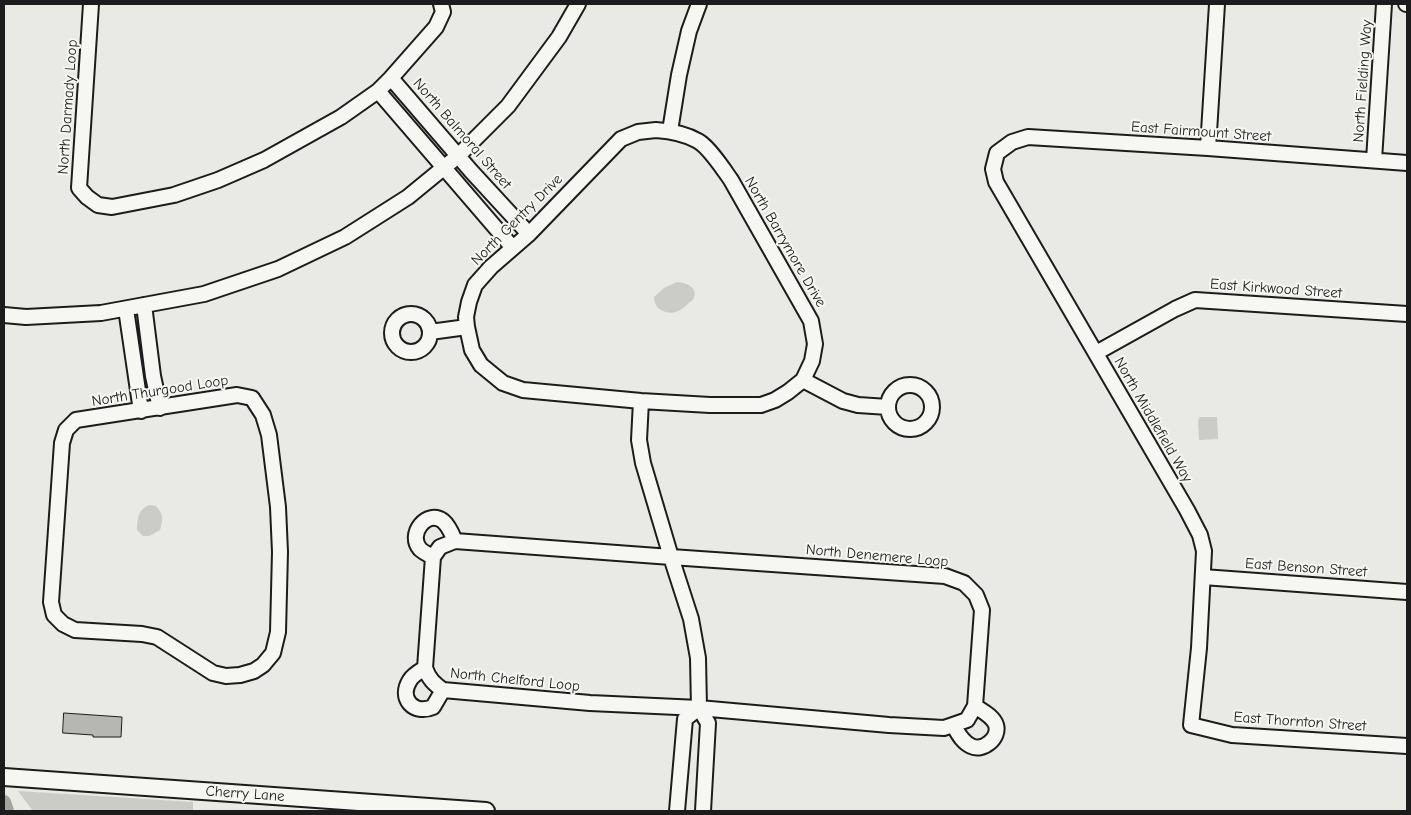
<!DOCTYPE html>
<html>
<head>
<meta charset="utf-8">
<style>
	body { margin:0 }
	#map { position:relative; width:1411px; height:815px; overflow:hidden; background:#e9e9e5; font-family:"Comic Neue",sans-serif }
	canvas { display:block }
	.frame { position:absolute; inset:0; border:5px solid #1c1c1c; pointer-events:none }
</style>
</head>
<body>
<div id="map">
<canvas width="1411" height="815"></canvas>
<div class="frame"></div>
</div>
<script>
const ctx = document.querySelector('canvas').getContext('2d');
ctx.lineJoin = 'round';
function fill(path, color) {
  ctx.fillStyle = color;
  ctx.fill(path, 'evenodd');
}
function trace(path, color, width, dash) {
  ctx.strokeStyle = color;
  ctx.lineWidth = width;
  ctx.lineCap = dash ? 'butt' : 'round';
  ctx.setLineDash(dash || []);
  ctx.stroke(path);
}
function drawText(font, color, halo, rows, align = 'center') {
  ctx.font = font + ' "Comic Neue",sans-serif';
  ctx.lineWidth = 4;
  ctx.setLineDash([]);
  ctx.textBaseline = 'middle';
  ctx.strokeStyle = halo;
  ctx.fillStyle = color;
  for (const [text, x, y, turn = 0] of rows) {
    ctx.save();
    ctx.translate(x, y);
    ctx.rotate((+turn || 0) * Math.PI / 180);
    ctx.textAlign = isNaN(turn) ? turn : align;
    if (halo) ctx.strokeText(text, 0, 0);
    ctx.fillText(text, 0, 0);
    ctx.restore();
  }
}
const green = new Path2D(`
	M677 282C684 282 698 287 694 297 694 299 690 302 689 303 681 311 672 316 661 310 656 307 654 302 654 297L664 288Z
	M1200 417H1217L1218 439 1199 440 1198 420Z
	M149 505 156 506C164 515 163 519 160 530L149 536H143L137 530C138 518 137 511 149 505Z
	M18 791 193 802V811H33Z`);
const canal = new Path2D(`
	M4 802 7 811`);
const building = new Path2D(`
	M64 713 122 717 121 737H93V735L63 733Z`);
const minor = new Path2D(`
	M91 4 79 188 87 197 98 205 112 207 174 195 218 180 264 160 341 117 378 91 391 78 436 27 443 12 441 4
	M1406 4H1407
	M391 78 471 171 529 234
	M378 91 513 248
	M656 130C670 131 686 134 698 141 709 147 724 170 731 180L811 321 815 344 812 361 803 380 788 392 775 400 761 405H710L641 401 523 390 503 383 481 365 472 350 467 327 466 317 469 302 475 285 491 267 529 234 621 139 638 132Z
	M670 131 679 75 689 31 699 4
	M1208 148 1217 4
	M1374 160 1384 4
	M1407 163 1208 148 1028 137 1012 142 997 153 993 169 996 182 1187 510 1200 535 1204 551 1199 648 1191 725 1232 735 1407 746
	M144 305 153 376 160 408
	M126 309 141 411
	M392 333a19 19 0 1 1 38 0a19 19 0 1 1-38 0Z
	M4 315 26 317 101 313 204 294 278 269 345 237 408 197 458 156 508 106 559 37 578 4
	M430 332 467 327
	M1096 353 1175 309 1195 300 1407 314
	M803 380 843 401 858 405 888 407
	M888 407a22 22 0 1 1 44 0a22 22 0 1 1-44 0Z
	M237 395 252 398 263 415 269 435 278 507 280 552 278 632 273 653 263 665 254 671 240 675 226 676 213 673 157 637 142 634 75 630 63 624 54 615 51 602 62 443 66 430 76 420Z
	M641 401 639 440 643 463 671 557 691 619 698 658 699 708 708 723 703 811
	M455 541 671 557 945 576 964 583 976 595 982 610 975 706 967 720 944 728 889 725 699 708 590 703 443 690C434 684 429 679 425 668L433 557 440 547Z
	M433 557C429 555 423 552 420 549 407 534 427 509 443 521 449 526 452 534 455 541
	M1203 577 1407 592
	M425 668C420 671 413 675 410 680 398 699 414 715 433 707L443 690
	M953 725C958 733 962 742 971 746 983 752 1000 738 996 725 993 716 982 711 975 706
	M677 811 685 719 699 708`);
const major = new Path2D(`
	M4 777 486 811`);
const streetNames = [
	["North Fielding Way",1363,81,-86],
	["North Darmady Loop",68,107,-86],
	["East Fairmount Street",1201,132,4],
	["North Balmoral Street",462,134,49],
	["North Gentry Drive",517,220,-45],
	["North Barrymore Drive",785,242,60],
	["East Kirkwood Street",1276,289,4],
	["North Thurgood Loop",160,391,-9],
	["North Middlefield Way",1153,420,60],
	["North Denemere Loop",877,556,5],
	["East Benson Street",1306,568,4],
	["North Chelford Loop",515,680,6],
	["East Thornton Street",1300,722,4],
	["Cherry Lane",245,794,4]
];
fill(green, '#cbcbc7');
trace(canal, '#a3a3a1', 14);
fill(building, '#b6b6b3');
trace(building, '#1c1c1c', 1);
trace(minor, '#1c1c1c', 18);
trace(major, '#1c1c1c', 20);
trace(minor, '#f6f6f2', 14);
trace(major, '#f6f6f2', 16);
drawText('15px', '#1c1c1c', '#f6f6f2', streetNames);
</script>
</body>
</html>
